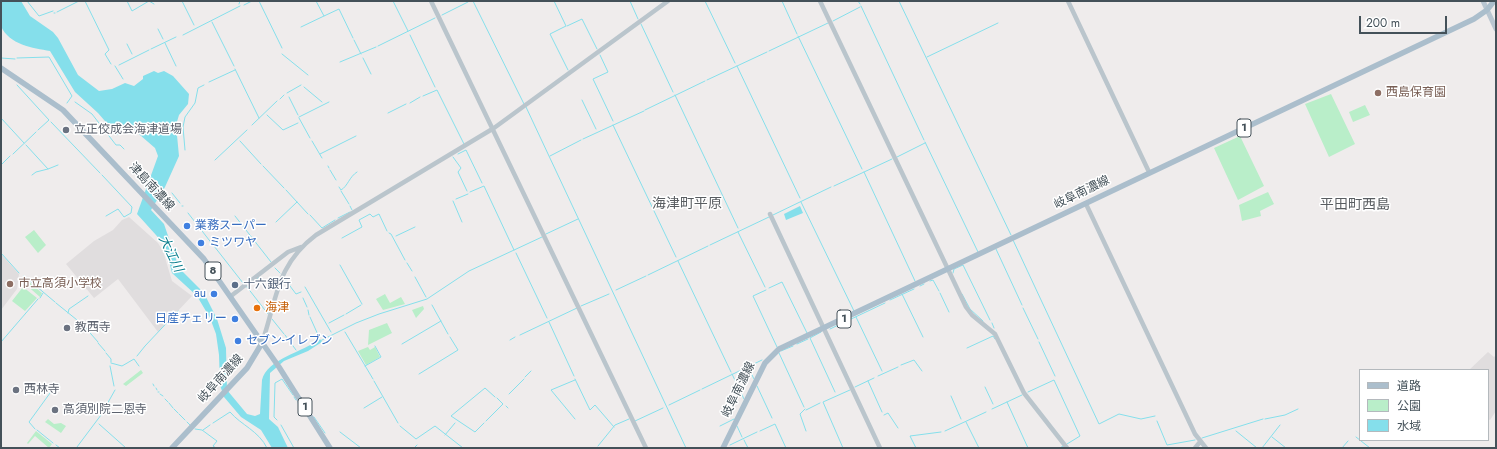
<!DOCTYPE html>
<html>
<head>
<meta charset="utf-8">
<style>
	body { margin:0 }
	#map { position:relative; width:1497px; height:449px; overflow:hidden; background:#efecec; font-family:Jost,"Noto Sans JP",sans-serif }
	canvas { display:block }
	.frame { position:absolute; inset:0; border:2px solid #445159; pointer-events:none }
	.legend { position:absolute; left:1359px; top:369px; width:130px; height:72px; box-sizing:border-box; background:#fff; border:1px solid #b4b9bd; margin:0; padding:5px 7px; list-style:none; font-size:12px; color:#445159 }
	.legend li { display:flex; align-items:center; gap:8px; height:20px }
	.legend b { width:20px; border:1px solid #b4b9bd }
	.scale { position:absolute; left:1359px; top:16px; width:88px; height:18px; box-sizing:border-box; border:2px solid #445159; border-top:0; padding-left:5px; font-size:12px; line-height:14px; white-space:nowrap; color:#445159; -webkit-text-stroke:3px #fff; paint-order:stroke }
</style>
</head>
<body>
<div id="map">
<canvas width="1497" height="449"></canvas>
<div class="frame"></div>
<ul class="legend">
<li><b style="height:5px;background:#abbecc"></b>道路</li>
<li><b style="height:11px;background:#b9eec9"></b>公園</li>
<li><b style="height:11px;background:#85dfeb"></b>水域</li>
</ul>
<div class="scale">200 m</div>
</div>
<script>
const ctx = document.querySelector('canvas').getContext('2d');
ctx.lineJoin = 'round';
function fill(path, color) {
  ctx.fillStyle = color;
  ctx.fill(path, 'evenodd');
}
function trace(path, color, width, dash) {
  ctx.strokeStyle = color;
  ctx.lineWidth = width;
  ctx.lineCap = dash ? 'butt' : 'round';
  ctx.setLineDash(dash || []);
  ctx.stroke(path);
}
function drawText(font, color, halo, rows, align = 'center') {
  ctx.font = font + ' Jost,"Noto Sans JP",sans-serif';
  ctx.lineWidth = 3;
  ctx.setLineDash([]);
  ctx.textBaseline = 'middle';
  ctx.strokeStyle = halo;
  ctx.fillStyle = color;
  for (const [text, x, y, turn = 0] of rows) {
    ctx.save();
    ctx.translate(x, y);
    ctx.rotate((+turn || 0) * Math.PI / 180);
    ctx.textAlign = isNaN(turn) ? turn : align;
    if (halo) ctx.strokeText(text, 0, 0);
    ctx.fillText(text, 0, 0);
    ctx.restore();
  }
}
const education = new Path2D(`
	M129 217 158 243 163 251 172 281 192 296 158 332 118 279 94 298 66 264 94 241 113 230 122 220Z
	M1 254 19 274 17 289 1 310Z
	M1488 352 1494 357 1496 355V411L1490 420 1488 419V370H1469Z`);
const green = new Path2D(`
	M1331 94 1355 144 1329 157 1305 104Z
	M1365 105 1370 115 1353 122 1349 112Z
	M1240 136 1264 186 1238 200 1214 148Z
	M1268 192 1274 204 1260 211 1261 216 1242 221 1239 205Z
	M34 230 46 245 38 253 25 237Z
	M23 277 42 293 40 297 24 283Z
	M23 287 37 298 25 311 12 301Z
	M385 294 390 303 401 297 405 304 383 310 376 299Z
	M423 306 424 309 416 318 412 310Z
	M387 323 392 333 368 345 369 330Z
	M368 347 370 350 375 347 380 357 366 365 358 351Z
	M141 370 143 373 126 386 123 384Z
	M48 419 54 424 61 423 66 426 61 433 45 422Z
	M36 431 52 444 49 448 35 436 28 444 27 443Z`);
const water = new Path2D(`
	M1 1H21L30 16 53 32 58 38 78 75 99 91 112 89 125 83 134 86 143 79V76L154 71 158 73 164 71 173 76 189 94 188 104 179 115 176 125 179 156 165 187 151 210 164 224 179 268 204 293 217 319 226 348 227 390 247 414 255 416 260 414 262 380C267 359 303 352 320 339L322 342 308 351 284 361 270 373 269 419 278 427 288 448H272L261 430 241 417 224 397 220 385 219 355 216 334 210 318 197 296 172 273 165 245 137 214 158 156 155 148 133 129H127L117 135 98 113 75 92 50 51C33 48 9 45 1 26 0 20 1 8 1 1Z
	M800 206 803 213 786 220 784 214Z`);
const stream = new Path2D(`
	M27 1 39 16 53 11
	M85 1 109 50 105 54 111 64
	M127 1 132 11 149 1 154 4
	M182 1 194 25
	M259 1 282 48
	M316 1 324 16 339 9 353 38
	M393 1 408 31
	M473 1 524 104
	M554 1 566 26 550 34 568 70
	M630 1 638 19
	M705 1 735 63
	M782 1 797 34
	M858 1 860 4
	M899 1 1011 235
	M239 4 240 1
	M244 5 252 1
	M861 6 924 140
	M57 12 79 1
	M54 13H55
	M442 15 468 2
	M833 21 860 7
	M212 22 234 66
	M641 24 673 92
	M567 26 582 19 597 49
	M301 27 324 16
	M158 29 163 39
	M183 35 240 6
	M410 35 435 87
	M798 36 862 169
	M354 40 361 54
	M165 43 176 66
	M127 44 132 54
	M378 46 435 18
	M151 49 176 37
	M769 51 828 23
	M282 54 308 75
	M600 55 608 72 593 79 613 121
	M927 57 998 23
	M1 58 15 59
	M17 58 49 57 72 96 67 103
	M363 58 371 74
	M340 62 376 47
	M119 65 149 50
	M115 66 123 79
	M737 66 800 198
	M235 69 259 118
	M707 80 767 52
	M209 82 235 70
	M17 85 49 120 38 130
	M304 87 322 102
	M287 93 301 85
	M675 95 738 228
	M423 96 437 90 464 144
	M289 97 298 115
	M280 99 284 95
	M582 100 596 129
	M75 102 92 114 116 145H120L124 149
	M410 103 420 97
	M526 107 686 448
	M645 110 705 81
	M388 113 406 104
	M267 115 283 130 298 123
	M299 117 329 102
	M1 118 24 143
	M299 118 310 138
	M51 122 100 173
	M252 125 277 101
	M613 125 676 257
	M583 139 644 111
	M240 141 261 164
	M312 141 322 158
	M925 142 978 252
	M26 145 48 169 58 165
	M185 150 183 127 185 117 195 103 198 88 204 85
	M13 154 36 132
	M320 154 356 136
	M458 154 466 150 482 183
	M550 156 581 140
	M453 157 461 168 458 172 467 191
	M897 157 925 143
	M215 160 247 130
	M1 165 10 156
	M263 166 284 188
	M328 166 329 168
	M330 170 336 180
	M864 172 915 281
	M32 175 36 172 48 169
	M102 175 132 207 131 213 124 217 118 209 106 216
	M834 186 892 159
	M339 187 341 190C348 186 349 177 357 172
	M286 190 308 214
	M341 191 349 204
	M470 192 484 186 514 250
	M172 193 180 203
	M456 199 468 194
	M453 201 462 222
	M801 202 854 311
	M182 206H183
	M350 206 352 210
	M188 213 213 245
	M310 215 322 228 335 220
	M773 215 831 187
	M235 216 271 262
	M338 218 350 212
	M276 222 297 202
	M738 232 765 287
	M389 233 391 234 405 260
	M546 234 578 219
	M396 236 415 227
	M342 238 362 227 359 220 370 214 373 217 379 214 387 231
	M1013 240 1099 424 1119 414 1141 419 1155 416
	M710 245 769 217
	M214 246 243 283
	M996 249 1022 305
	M1 253 19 273
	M516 253 547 318
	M678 261 731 372
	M407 263 412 271
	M340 265 362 304
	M275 268 280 273
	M953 273 954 269 963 265 990 320
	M648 275 708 246
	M24 276 55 302
	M415 277 426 297
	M284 278 296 294 301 292
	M930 281 933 280 939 291
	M920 286 924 284
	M247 287 268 314
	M247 287 259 277
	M305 287 331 332
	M769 288 782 282 807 333
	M616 290 646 276
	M766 290 753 296 777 347
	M940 293 949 312
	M902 294 923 337
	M962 294 970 309 983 321
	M40 298 43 293
	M303 298 307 307
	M890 300 914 289
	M56 303 82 324
	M432 305 448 334
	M581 306 609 294
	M1023 308 1038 339
	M308 310 309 315
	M68 313 69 309 88 296
	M346 314 361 305
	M310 317 319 337 317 338
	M856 317 882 371
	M272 319 284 334
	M549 322 574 376
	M329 323 344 315
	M992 323 994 328
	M84 326 98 342
	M830 329 885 303
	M345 332 373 379
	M821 332 810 338 835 392
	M285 335 296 350
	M520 335 577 308
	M510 340 515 337
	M320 341 356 323 379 314 427 299 469 271 542 237
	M1 342 38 299
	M1039 342 1055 376
	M98 343 105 351
	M402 344 441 321
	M797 344 808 339
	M967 348 993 336 995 339
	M781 351 793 346
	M106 353 111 359V362
	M779 353 804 407
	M137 356 145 346 178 311
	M111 363 122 366 134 359 139 366
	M901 365 914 360 922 371
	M110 366 114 386
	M365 366 381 357 375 346
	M748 367 754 379
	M419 374 458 350 450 337
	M732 374 744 399
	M878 376 898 367
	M525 377 531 371
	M575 379 590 410 595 405 614 427
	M575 380 551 390 575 419
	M374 381 398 423
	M868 381 882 412
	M153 384 154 386
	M757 386 772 418
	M855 387 874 378
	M985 387 993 404
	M156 388 157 390
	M702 389 762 360
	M158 392H159
	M1028 392 1054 380 1080 436 1067 444
	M160 394 163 396
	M509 394 524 379
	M951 396 961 419
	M294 397 296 400
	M165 399 168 402
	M1007 402 1028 448
	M169 403 173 408
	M298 403 301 407
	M669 405 700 390
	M506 406 508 408
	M364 408 382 397
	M174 409 178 413
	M805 409 800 414 806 431
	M992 409 1022 395
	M806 410 820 403
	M179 414 185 420
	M884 415 888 413 898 428
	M314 417 325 433
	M1265 419 1285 415 1298 409
	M277 420 274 417 275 383 282 379 293 395
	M486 421 503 404 497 398
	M635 421 663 408
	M1157 421 1167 445 1195 440
	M187 422 190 425
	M966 422 979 448
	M213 423 230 412C241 425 259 431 267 448
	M484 423 475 432 451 416 485 388 495 397
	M99 424 126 448
	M281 425 294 448
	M400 426 416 439 435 426 463 448
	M720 426 734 419
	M737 426 742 437
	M35 429 29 422 53 389
	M195 429 202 430 217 441 213 446 216 448
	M37 430 53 443
	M203 430 210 425
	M760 431 775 424 786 448
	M945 431 986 412
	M1236 431 1257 448
	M340 432 361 448
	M445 435 455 423
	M1272 437 1286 448
	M1356 437 1370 448
	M1202 438 1263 419
	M744 440 748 448
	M56 445 60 448
	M730 445 757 432
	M598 446 615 425 629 419
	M77 447 101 415 115 390
	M414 448 417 445
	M843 448 823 402 850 390
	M916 448 910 436 941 432
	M1060 448 1063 446
	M1262 448 1280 425
	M1342 448 1348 441`);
const tertiary = new Path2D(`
	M431 1 646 448
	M820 1 966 307 972 315 995 334 1024 393 1067 448
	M1068 1 1149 172
	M1086 204 1195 434 1206 448
	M770 214 880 448
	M231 296 288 252 301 247
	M262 343C277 299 276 265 316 235L494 128 668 1
	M1195 448 1200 442`);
const secondary = new Path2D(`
	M1483 1 1496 29`);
const primary = new Path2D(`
	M1 68 63 110 204 259 279 367 330 448
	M172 448 247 368 262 343
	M723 448 765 363 779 349 1474 19 1487 10 1494 1`);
const markers = [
	[1378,93,4,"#8d6e63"],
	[66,130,4,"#6b7280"],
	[187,226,4,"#3f7fe0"],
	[201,243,4,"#3f7fe0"],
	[10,284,4,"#8d6e63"],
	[235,285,4,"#5c6f8a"],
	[214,294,4,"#3f7fe0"],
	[257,308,4,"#e8710a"],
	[235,319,4,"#3f7fe0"],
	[67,328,4,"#6b7280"],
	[238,341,4,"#3f7fe0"],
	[16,390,4,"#6b7280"],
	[55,410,4,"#6b7280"]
];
const shields = [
	[1244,128,14],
	[213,271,16],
	[844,319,14],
	[305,407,14]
];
const shieldNames = [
	["1",1244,128],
	["8",213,271],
	["1",844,319],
	["1",305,407]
];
const educationNames = [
	["西島保育園",1386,93],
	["市立高須小学校",18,284]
];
const worshipNames = [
	["立正佼成会海津道場",74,130],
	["教西寺",75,328],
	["西林寺",24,390],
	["高須別院二恩寺",63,410]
];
const streetNames = [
	["津島南濃線",151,187,47],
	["岐阜南濃線",1082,193,-26],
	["岐阜南濃線",221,379,-48],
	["岐阜南濃線",739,390,-64]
];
const shopNames = [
	["業務スーパー",195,226],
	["ミツワヤ",209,243],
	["au",206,294,"right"],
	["日産チェリー",227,319,"right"],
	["セブン-イレブン",246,341]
];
const serviceNames = [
	["十六銀行",243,285]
];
const foodNames = [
	["海津",265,308]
];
const waterNames = [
	["大江川",170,254,64]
];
const quarterNames = [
	["海津町平原",687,205],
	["平田町西島",1355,206]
];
fill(education, '#e0ddde');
fill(green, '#b9eec9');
fill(water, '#85dfeb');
trace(stream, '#85dfeb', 1);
trace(tertiary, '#bac5cc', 4.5);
trace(secondary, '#b9c6d1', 5);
trace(primary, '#abbecc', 5.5);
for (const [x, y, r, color] of markers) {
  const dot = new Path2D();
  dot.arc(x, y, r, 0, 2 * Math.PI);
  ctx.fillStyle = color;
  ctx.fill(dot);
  trace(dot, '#fff', 1.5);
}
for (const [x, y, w] of shields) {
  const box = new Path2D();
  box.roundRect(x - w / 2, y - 9, w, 18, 3);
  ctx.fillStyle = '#fff';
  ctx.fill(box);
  trace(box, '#445159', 1);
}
drawText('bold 11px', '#445159', null, shieldNames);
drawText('12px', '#785e54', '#fff', educationNames, 'left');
drawText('12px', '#5b616d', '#fff', worshipNames, 'left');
drawText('12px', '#445159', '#fff', streetNames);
drawText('12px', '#366cbe', '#fff', shopNames, 'left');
drawText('12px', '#4e5e75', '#fff', serviceNames, 'left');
drawText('12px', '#c56008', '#fff', foodNames, 'left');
drawText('italic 13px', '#0c7f8f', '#fff', waterNames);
drawText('14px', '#595d61', '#fff', quarterNames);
</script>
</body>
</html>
